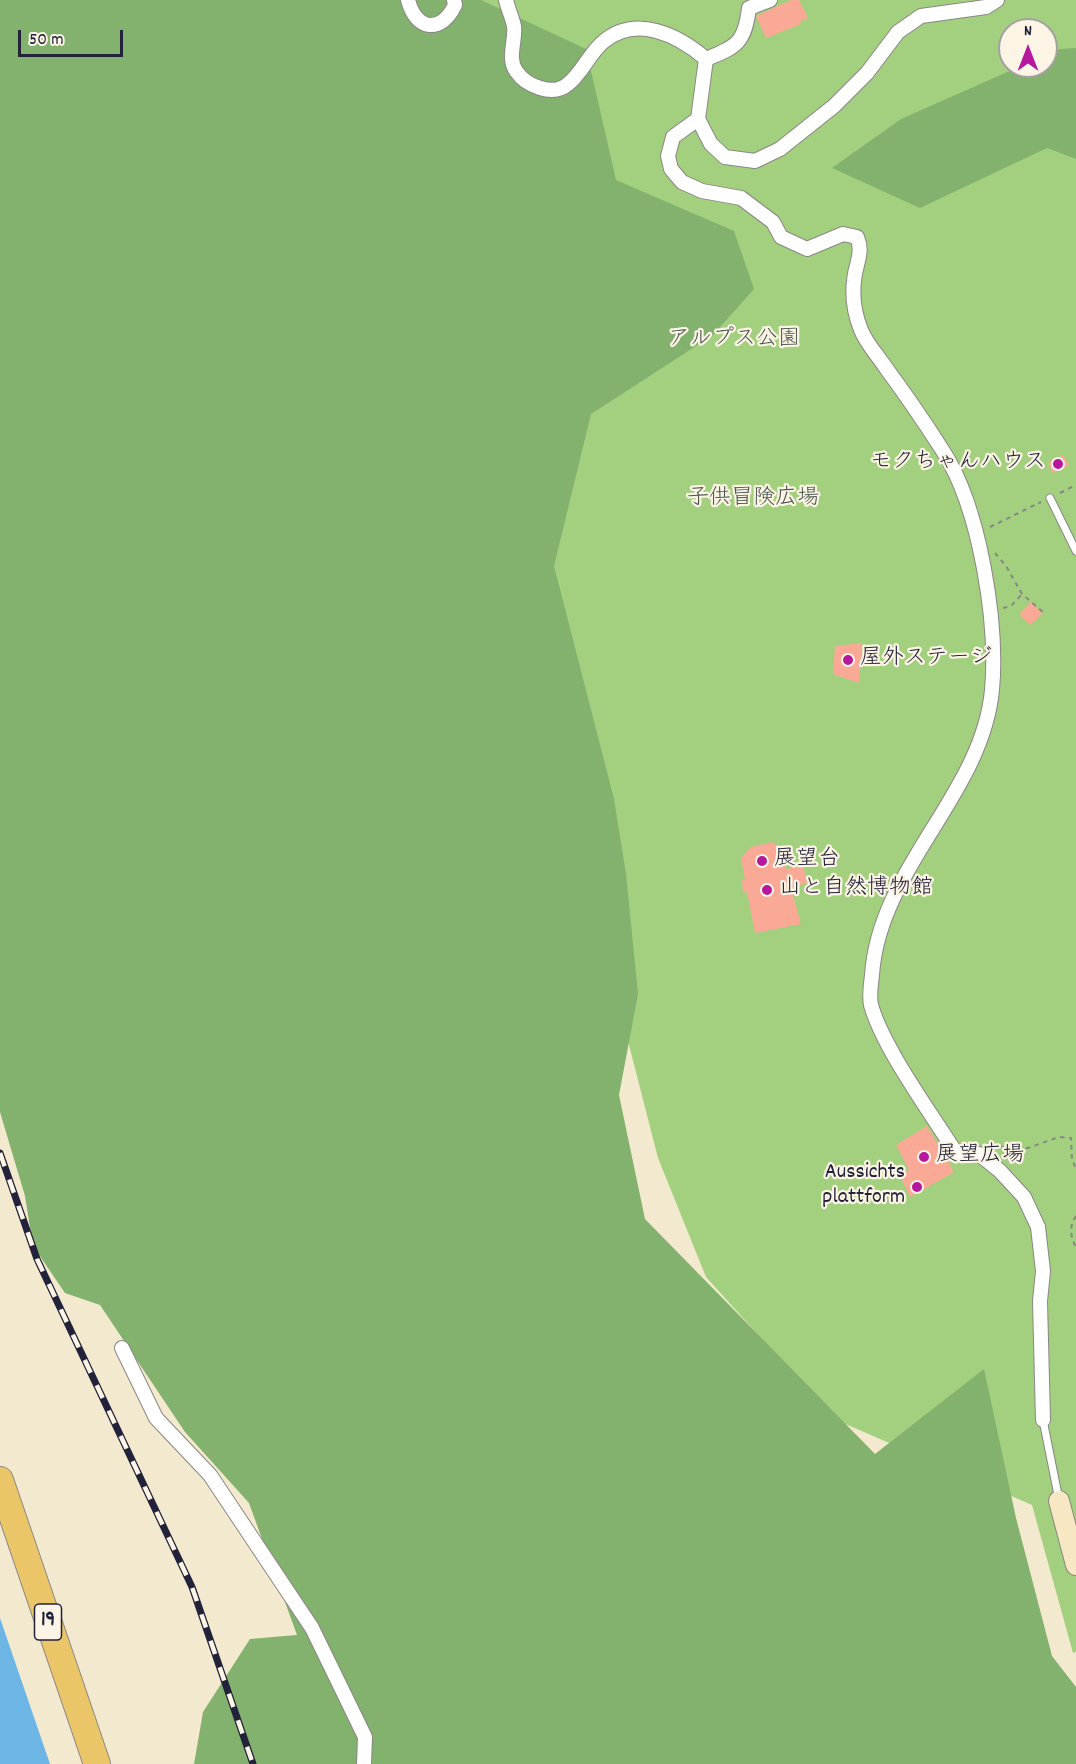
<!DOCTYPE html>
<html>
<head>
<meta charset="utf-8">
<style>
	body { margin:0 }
	#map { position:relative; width:1076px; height:1764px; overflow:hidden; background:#f2e9ce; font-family:Dekko,sans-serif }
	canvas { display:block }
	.north { position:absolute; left:998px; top:18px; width:60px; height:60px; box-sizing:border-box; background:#fcf5e5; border:2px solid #a5a1a1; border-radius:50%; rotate:0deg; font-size:16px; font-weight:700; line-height:24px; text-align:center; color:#22223b }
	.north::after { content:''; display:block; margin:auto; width:21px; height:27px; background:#b5179e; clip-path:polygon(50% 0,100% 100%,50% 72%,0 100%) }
	.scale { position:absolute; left:18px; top:30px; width:105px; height:27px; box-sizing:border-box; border:3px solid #22223b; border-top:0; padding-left:8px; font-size:18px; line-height:21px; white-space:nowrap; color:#22223b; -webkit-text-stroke:4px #fcf5e5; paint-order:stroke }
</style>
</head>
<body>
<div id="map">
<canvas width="1076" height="1764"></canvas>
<div class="north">N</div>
<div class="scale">50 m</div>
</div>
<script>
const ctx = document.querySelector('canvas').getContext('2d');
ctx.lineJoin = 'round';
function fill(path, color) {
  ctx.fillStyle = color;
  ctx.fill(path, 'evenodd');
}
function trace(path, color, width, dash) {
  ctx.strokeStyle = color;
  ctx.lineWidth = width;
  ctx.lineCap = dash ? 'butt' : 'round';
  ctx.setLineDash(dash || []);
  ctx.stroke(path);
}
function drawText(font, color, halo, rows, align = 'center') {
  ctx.font = font + ' Dekko,"Klee One",sans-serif';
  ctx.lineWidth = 4.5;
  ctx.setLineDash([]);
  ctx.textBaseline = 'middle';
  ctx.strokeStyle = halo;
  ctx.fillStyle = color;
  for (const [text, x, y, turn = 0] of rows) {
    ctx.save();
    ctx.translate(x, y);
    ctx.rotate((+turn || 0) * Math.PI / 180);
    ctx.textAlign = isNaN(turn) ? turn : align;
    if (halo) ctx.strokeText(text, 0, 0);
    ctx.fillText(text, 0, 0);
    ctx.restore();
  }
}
const green = new Path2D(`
	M168 0H1076V1652L1073 1653 1032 1505 834 1419 706 1277 658 1158 530 659ZM1010 30H1046V66H1010Z`);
const forest = new Path2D(`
	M0 0H481L586 49 616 180 734 231 754 289 713 335 591 414 554 566 614 799 626 874 638 994 619 1095 645 1219 875 1454 984 1369 1016 1518 1052 1656 1076 1687V1764H194L203 1712 250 1639 297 1635 249 1503 185 1432 100 1305 65 1293 33 1246 25 1196 0 1112Z
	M1076 48V159L1047 148 920 208 832 168 901 119 1021 66H1046V55L1060 49Z`);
const water = new Path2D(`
	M0 1618 50 1764H0Z`);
const building = new Path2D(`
	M791 0H799L808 18 800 21 801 24 766 38 756 16Z
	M1063 455 1069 465 1053 473 1048 463Z
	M1031 602 1042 614 1030 625 1019 614Z
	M862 643 859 683 833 674 835 646Z
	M772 842 785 851 786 869 803 866 807 883 791 888 801 924 755 933 747 892 743 893 742 880H745L741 858 751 847Z
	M927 1126 954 1172 910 1197 900 1176 909 1170 896 1145Z`);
const path = new Path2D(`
	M1060 493 1076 485
	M990 527 1041 502
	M995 553 1006 566 1022 594 1044 613
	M1003 608 1011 606 1022 594
	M990 1146 1028 1148 1059 1137 1071 1138 1072 1160 1076 1168
	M1076 1216C1069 1226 1070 1236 1076 1247`);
const lane = new Path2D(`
	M1050 498 1076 551
	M1043 1420 1059 1500`);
const street = new Path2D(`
	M408 0C416 31 441 34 455 5L454 0
	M506 0C508 9 512 17 514 26 516 40 507 58 516 71 526 86 553 97 568 84 582 73 589 54 603 42 636 14 678 35 706 59L698 119 711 144 725 157 755 161 780 149 834 106 867 73 898 32 921 16 986 7 997 0
	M706 59C737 47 745 42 749 8L770 0
	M698 119 673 137 668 156 671 169 682 182 702 191 741 198 773 222 781 237 807 249 843 234 857 237C864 253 855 265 854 281 852 298 855 315 861 330 866 343 878 356 886 368 906 395 925 423 943 451 980 508 998 623 992 690 982 795 879 868 872 975 871 984 869 996 871 1005 883 1048 931 1113 956 1153L979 1154 1000 1171 1024 1197 1038 1227 1043 1271 1040 1301 1043 1420
	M122 1348 156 1418 210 1475 312 1628 365 1737 364 1764`);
const secondary = new Path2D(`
	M1059 1501 1076 1565`);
const highway = new Path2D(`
	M0 1480 97 1764`);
const rail = new Path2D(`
	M0 1153 37 1259 192 1587 253 1764`);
const markers = [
	[1058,464,6,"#b5179e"],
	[848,660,6,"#b5179e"],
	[762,861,6,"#b5179e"],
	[767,890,6,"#b5179e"],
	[924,1157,6,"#b5179e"],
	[917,1187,6,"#b5179e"]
];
const shields = [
	[48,1622,27]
];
const shieldNames = [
	["19",48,1622]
];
const parkNames = [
	["アルプス公園",734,341],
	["子供冒険広場",753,500]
];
const poiNames = [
	["モクちゃんハウス",1046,464,"right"],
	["屋外ステージ",860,660],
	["展望台",774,861],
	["山と自然博物館",779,890],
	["展望広場",936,1157],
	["Aussichts",905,1174,"right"],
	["plattform",905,1199,"right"]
];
fill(green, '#a3d07e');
fill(forest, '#82b26d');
fill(water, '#6db5e5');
fill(building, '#faa997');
trace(lane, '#8a8684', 9);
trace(street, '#8a8684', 16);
trace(secondary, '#8a8684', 22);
trace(highway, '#8a8684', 28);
trace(path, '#8a8684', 2, [4.5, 4.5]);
trace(lane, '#fff', 7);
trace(street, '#fff', 14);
trace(secondary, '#f7e8c3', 20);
trace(highway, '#ebc669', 26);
trace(rail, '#22223b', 7);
trace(rail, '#fcf5e5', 4.5, [14]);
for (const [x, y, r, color] of markers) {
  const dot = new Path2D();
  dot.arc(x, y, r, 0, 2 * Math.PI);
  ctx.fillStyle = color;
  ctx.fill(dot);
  trace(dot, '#fcf5e5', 2);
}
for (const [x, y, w] of shields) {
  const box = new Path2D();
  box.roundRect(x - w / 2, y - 18, w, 36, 4.5);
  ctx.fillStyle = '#fcf5e5';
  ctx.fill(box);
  trace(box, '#22223b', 1.5);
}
drawText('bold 21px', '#22223b', null, shieldNames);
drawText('22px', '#49564f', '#fcf5e5', parkNames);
drawText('22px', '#22223b', '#fcf5e5', poiNames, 'left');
</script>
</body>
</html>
